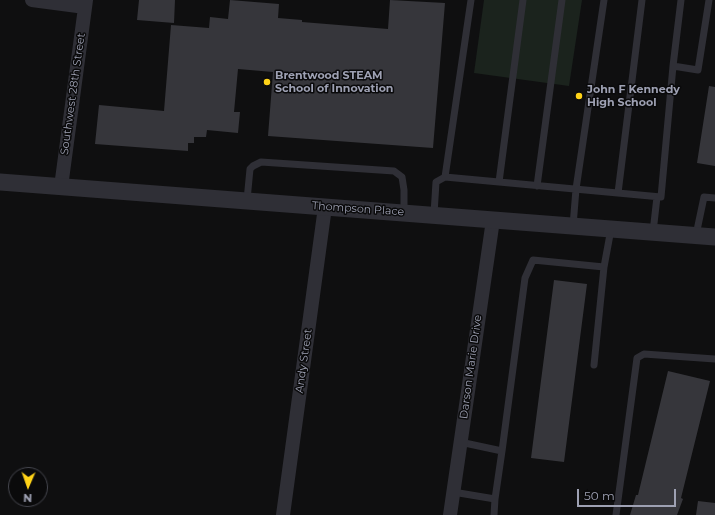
<!DOCTYPE html>
<html>
<head>
<meta charset="utf-8">
<style>
	body { margin:0 }
	#map { position:relative; width:715px; height:515px; overflow:hidden; background:#0f0f10; font-family:Montserrat,sans-serif }
	canvas { display:block }
	.north { position:absolute; left:8px; top:467px; width:40px; height:40px; box-sizing:border-box; background:#0a0a0b; border:1px solid #45464e; border-radius:50%; rotate:182deg; font-size:11px; font-weight:700; line-height:16px; text-align:center; color:#9ea1b3 }
	.north::after { content:''; display:block; margin:auto; width:14px; height:18px; background:#ffd318; clip-path:polygon(50% 0,100% 100%,50% 72%,0 100%) }
	.scale { position:absolute; left:577px; top:489px; width:99px; height:18px; box-sizing:border-box; border:2px solid #9ea1b3; border-top:0; padding-left:5px; font-size:12px; line-height:14px; white-space:nowrap; color:#9ea1b3; -webkit-text-stroke:3px #0a0a0b; paint-order:stroke }
</style>
</head>
<body>
<div id="map">
<canvas width="715" height="515"></canvas>
<div class="north">N</div>
<div class="scale">50 m</div>
</div>
<script>
const ctx = document.querySelector('canvas').getContext('2d');
ctx.lineJoin = 'round';
function fill(path, color) {
  ctx.fillStyle = color;
  ctx.fill(path, 'evenodd');
}
function trace(path, color, width, dash) {
  ctx.strokeStyle = color;
  ctx.lineWidth = width;
  ctx.lineCap = dash ? 'butt' : 'round';
  ctx.setLineDash(dash || []);
  ctx.stroke(path);
}
function drawText(font, color, halo, rows, align = 'center') {
  ctx.font = font + ' Montserrat,sans-serif';
  ctx.lineWidth = 3;
  ctx.setLineDash([]);
  ctx.textBaseline = 'middle';
  ctx.strokeStyle = halo;
  ctx.fillStyle = color;
  for (const [text, x, y, turn = 0] of rows) {
    ctx.save();
    ctx.translate(x, y);
    ctx.rotate((+turn || 0) * Math.PI / 180);
    ctx.textAlign = isNaN(turn) ? turn : align;
    if (halo) ctx.strokeText(text, 0, 0);
    ctx.fillText(text, 0, 0);
    ctx.restore();
  }
}
const green = new Path2D(`
	M484 0H582L569 86 474 73Z`);
const building = new Path2D(`
	M139 0H175L174 23 137 20Z
	M230 0 279 4 278 18 302 20V22L388 29 390 0 445 3 433 148 268 136 273 72 238 69 234 112H240L238 133 207 130 206 137H194V143H188V151L95 144 99 105 164 111 171 25 209 28 210 17 228 19Z
	M709 86 715 87V166L697 163Z
	M554 280 587 284 564 462 531 458Z
	M668 371 710 381 681 498 683 499 677 515H630L636 495H638Z
	M698 501 715 503V515H696Z`);
const service = new Path2D(`
	M681 0 673 66 698 70 709 0
	M445 177 661 197 673 66
	M499 182 523 0
	M537 186 562 0
	M618 193 642 0
	M247 200 250 169 253 166 261 162 394 171 402 177 404 190V212
	M434 214 436 182 445 177 471 0
	M573 226 576 189 604 0
	M653 232 657 197
	M696 235 704 197 715 198
	M594 365 604 267
	M460 442 502 451 525 278 533 260 604 267 611 229
	M453 492 495 499 494 515
	M495 499 502 451
	M616 515 637 358 644 354 715 359`);
const minor = new Path2D(`
	M32 0 85 7
	M61 187 86 0
	M283 515 325 207
	M450 515 493 220`);
const tertiary = new Path2D(`
	M0 182 715 237`);
const markers = [
	[267,82,4,"#ffd318"],
	[579,96,4,"#ffd318"]
];
const poiNames = [
	["Brentwood STEAM",275,76],
	["School of Innovation",275,89],
	["John F Kennedy",587,90],
	["High School",587,103]
];
const streetNames = [
	["Southwest 28th Street",73,94,-82],
	["Thompson Place",358,209,4],
	["Andy Street",304,361,-82],
	["Darson Marie Drive",471,367,-82]
];
fill(green, '#1b231d');
fill(building, '#36363b');
trace(service, '#2f2f36', 7);
trace(minor, '#2f2f36', 14);
trace(tertiary, '#2f2f36', 17);
for (const [x, y, r, color] of markers) {
  const dot = new Path2D();
  dot.arc(x, y, r, 0, 2 * Math.PI);
  ctx.fillStyle = color;
  ctx.fill(dot);
  trace(dot, '#0a0a0b', 1.5);
}
drawText('bold 11px', '#9ea1b3', '#0a0a0b', poiNames, 'left');
drawText('11px', '#9ea1b3', '#0a0a0b', streetNames);
</script>
</body>
</html>
